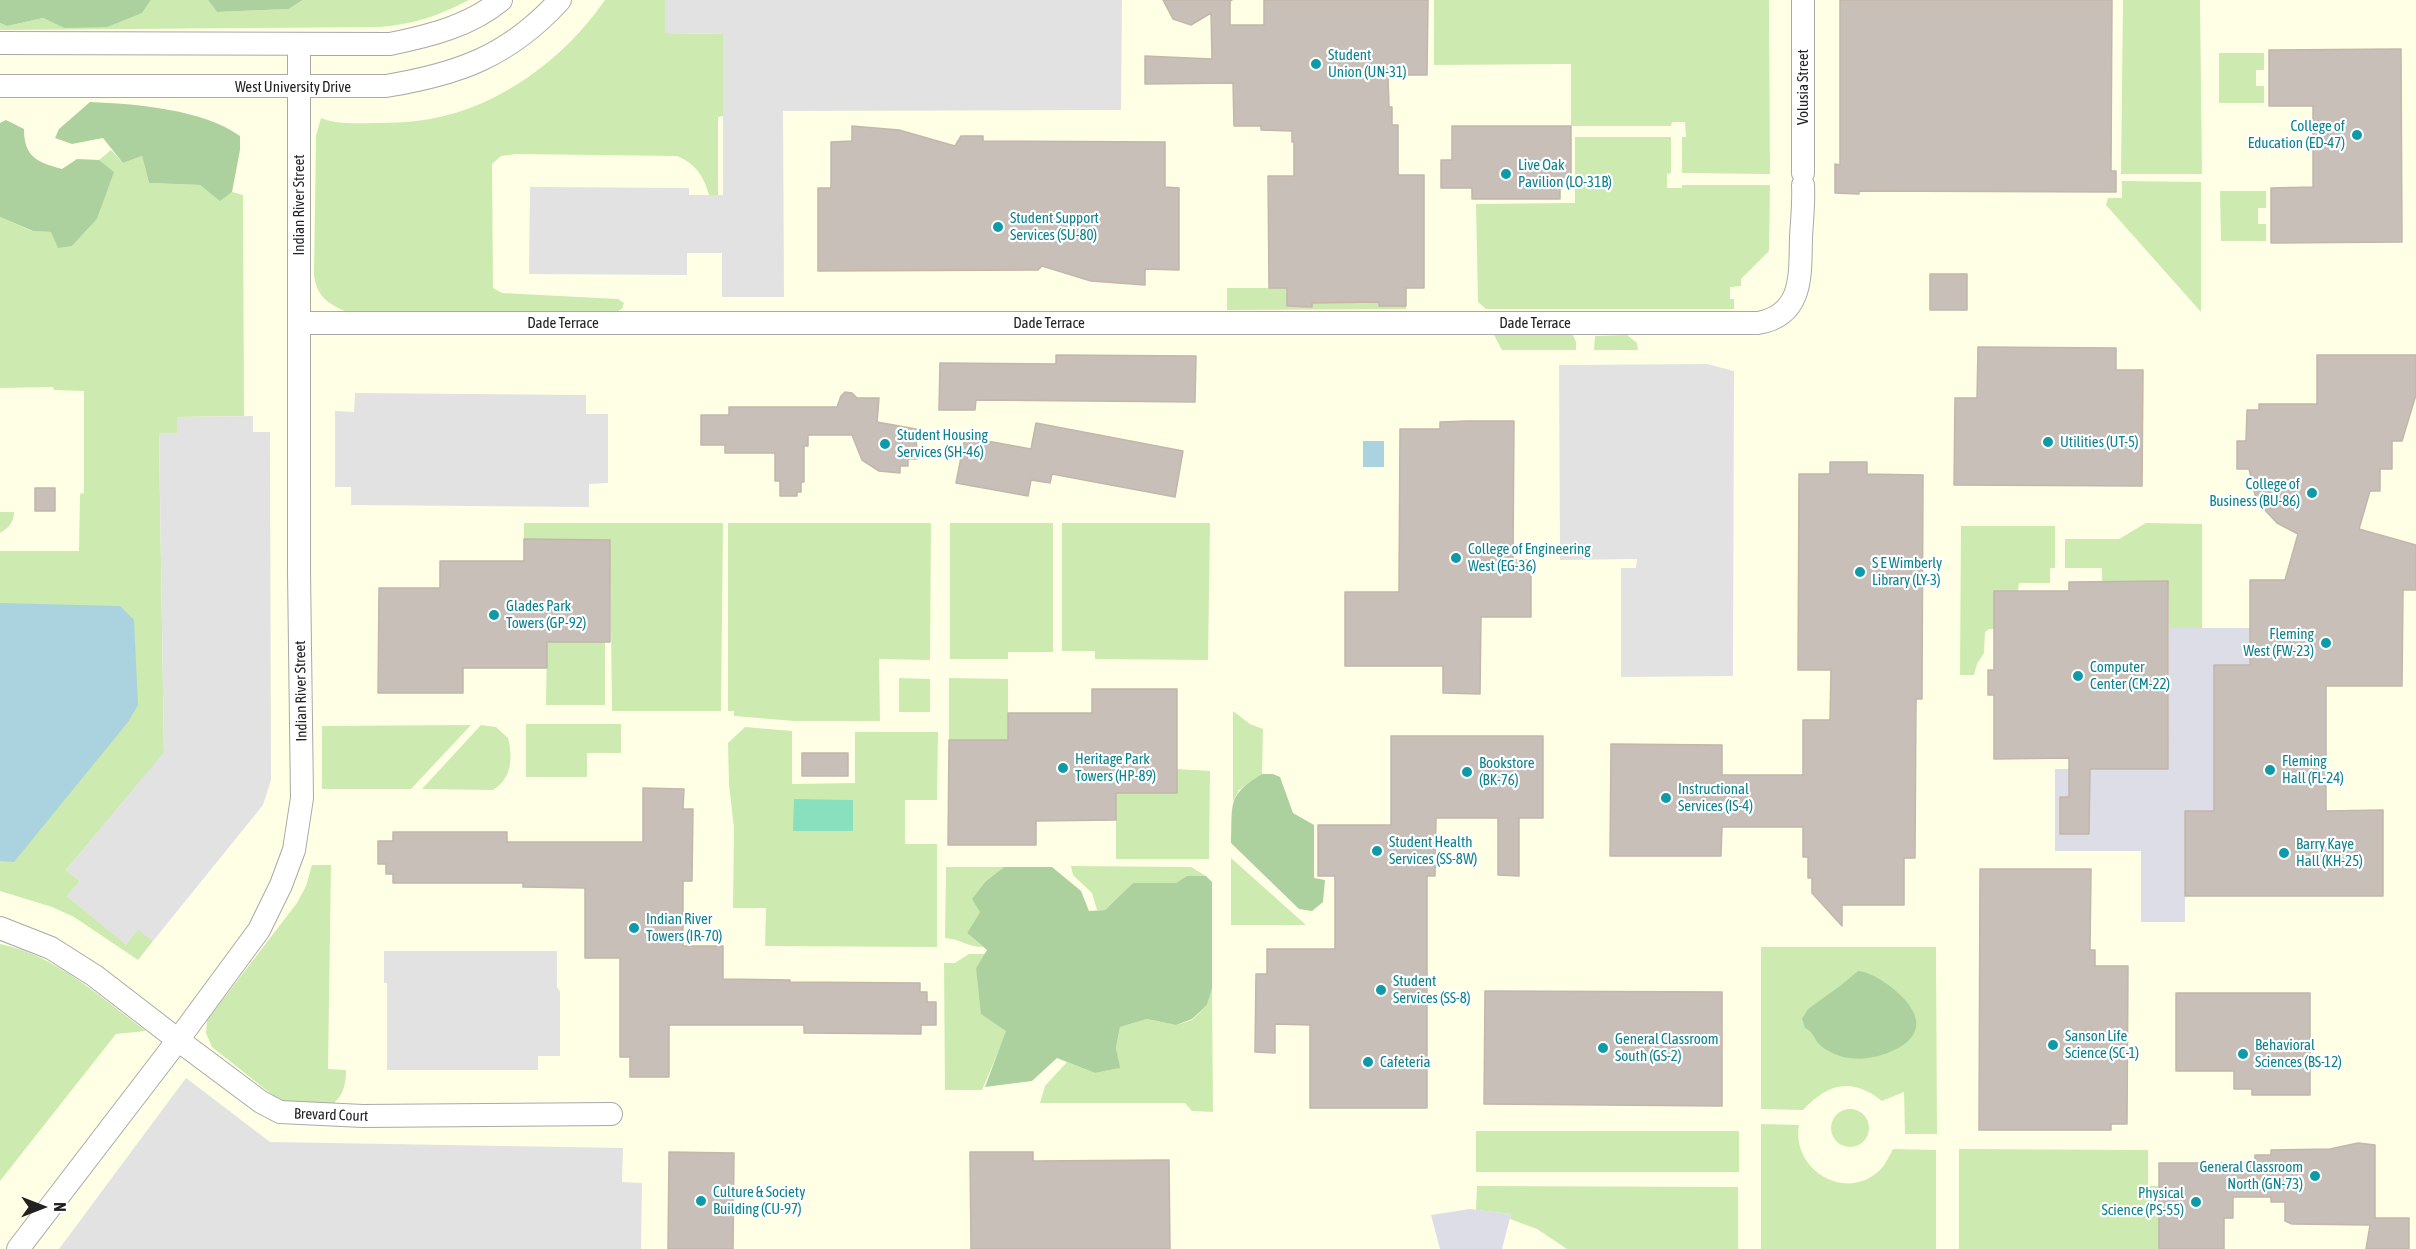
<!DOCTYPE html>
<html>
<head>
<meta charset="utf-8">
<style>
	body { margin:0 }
	#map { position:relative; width:2416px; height:1249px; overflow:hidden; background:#f2efe9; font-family:"Asap Condensed",sans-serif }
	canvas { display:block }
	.north { position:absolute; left:12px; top:1177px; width:60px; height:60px; -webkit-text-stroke:4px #fff; paint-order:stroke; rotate:90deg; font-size:16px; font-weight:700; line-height:24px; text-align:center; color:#222 }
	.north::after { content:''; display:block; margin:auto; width:21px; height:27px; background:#222; clip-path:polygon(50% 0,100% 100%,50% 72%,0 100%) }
</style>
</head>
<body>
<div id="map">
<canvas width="2416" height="1249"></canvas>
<div class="north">N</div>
</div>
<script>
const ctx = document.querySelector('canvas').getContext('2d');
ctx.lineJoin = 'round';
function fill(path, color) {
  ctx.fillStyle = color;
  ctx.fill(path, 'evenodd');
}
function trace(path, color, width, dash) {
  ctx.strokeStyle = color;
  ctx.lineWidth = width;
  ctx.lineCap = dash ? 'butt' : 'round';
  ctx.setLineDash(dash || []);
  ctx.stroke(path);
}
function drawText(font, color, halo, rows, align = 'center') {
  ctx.font = font + ' "Asap Condensed",sans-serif';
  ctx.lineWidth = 4.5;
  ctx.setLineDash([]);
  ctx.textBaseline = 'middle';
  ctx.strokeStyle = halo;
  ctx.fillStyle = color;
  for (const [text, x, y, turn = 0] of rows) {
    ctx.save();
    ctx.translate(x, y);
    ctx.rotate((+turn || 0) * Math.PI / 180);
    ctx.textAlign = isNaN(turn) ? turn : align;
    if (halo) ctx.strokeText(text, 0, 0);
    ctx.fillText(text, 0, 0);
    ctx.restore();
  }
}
const education = new Path2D(`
	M0 0H2416V1249H0Z`);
const grass = new Path2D(`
	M151 0H208L217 12 287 9 303 0H469C435 17 418 23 380 27L0 30V23L7 26 43 18 64 28 142 13Z
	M605 0H665V33L723 34V116L718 117V195H709C704 176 695 163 677 156L516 154 501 156 492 164 493 288 502 293 618 299 624 303 622 309 618 311H345C328 304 316 295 314 275L316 136 321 118C338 125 356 123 375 123 393 123 412 122 430 119 500 107 565 58 605 0Z
	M1434 0H1769L1770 174 1682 173V137H1686L1685 122H1672L1671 126H1571V64L1434 65Z
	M2123 0H2200L2202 174H2121Z
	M2219 53H2264V70H2256V86H2264V103H2219Z
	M1575 137H1671V173L1667 174V188H1682V185H1770L1769 251 1741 279V286L1730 287V299H1734V309H1486L1478 302 1476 204 1575 203Z
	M111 150 123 163 142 156 149 183 200 185 220 200 232 192 243 195 244 416 177 417V433H159L164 753 66 870 80 881 67 896 126 944 138 929 153 941 138 960 74 917 52 907 0 891V551H79L80 494 84 493V391L54 390 53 387 0 388V217L32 231 52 232 72 246 97 219 113 172 99 160Z
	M2122 181 2201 182V312L2106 205 2108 198H2122Z
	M2220 191H2266V208H2258V224H2266V241H2221Z
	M1227 288H1287V307H1311L1312 303 1379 302 1380 306H1406V309L1227 310Z
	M1494 335H1573L1576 342V350H1502Z
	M1627 335 1637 343 1638 350H1594L1595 336Z
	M0 512H14C14 522 9 528 0 533Z
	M524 523H723L721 711H612L610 540 524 539Z
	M728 523H931L930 660 879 659 880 721H794L734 716V711H728Z
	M950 523H1053V652H1008V659H950Z
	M1062 523H1210L1208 660 1095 659V651H1062Z
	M2146 523 2202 524V628H2169L2168 581H2102V568H2065V539H2119Z
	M1961 526H2055V568H2050V583H2019L2018 591H1994V629H1989L1985 632 1984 653 1977 664 1974 675H1960Z
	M547 642H605V705H546Z
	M899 678 930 679V712H899Z
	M949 678 1008 679V740H949Z
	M1233 711 1250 724 1263 729 1262 774 1239 790 1233 802Z
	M526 724H621V753H587V777H526Z
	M471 725 411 789H322V726Z
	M481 725 496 727 508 738C513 758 512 778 493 790L422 789Z
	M745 727 792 731V784L855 783V732H938L937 800H905V844H937V947L765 946 766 908H733L734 828 729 785 728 743Z
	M1177 769 1210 771 1209 859H1116V793Z
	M1231 858 1306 925H1231Z
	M312 865H331L328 1069 346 1070C346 1083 344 1094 334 1103L285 1102 275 1097 212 1047 206 1033 207 1020 297 903 306 886Z
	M1071 866 1191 867 1206 876H1187L1177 883H1133L1105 910H1097L1092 893 1073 875Z
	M946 867H1004L986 881 980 912 967 933 983 947C968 947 960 939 945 938Z
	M0 944C56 955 101 998 146 1031L116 1034 0 1181Z
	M1761 947H1936L1937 1134H1905L1904 1092 1882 1101C1852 1077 1828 1083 1803 1110L1761 1109Z
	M969 954H985L976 968 1007 1031 982 1090H945L944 963H955Z
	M1212 989 1213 1112 1192 1111 1185 1103H1040L1045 1086 1067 1062 1095 1073 1119 1068 1116 1048 1120 1027 1147 1019 1176 1025 1192 1020 1207 1005Z
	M1831 1128a19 19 0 1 1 38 0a19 19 0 1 1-38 0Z
	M1761 1124 1799 1125C1791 1170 1846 1203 1880 1170 1886 1164 1889 1156 1893 1149L1936 1150V1249H1761Z
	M1476 1131H1739V1172H1476Z
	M1959 1149 2148 1150V1186H2159V1249H1959Z
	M1477 1186 1738 1187V1249H1567L1537 1229 1510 1219 1511 1214 1476 1210Z`);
const forest = new Path2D(`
	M0 0H151L142 13 107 27 64 28 43 18 7 26 0 23Z
	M208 0H303L288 9 217 12Z
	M90 102C136 104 202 109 240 136V150L232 192 220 201 200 185 149 183 142 156 123 163 103 138 72 144 55 138 59 129Z
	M6 120 24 129C24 158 38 162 62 169L77 159 99 160 114 172 97 219 72 246 58 248 51 232 33 231 0 217V123Z
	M1262 774H1273L1280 777 1293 813 1314 825V878L1325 880 1323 902 1312 911 1299 909 1231 843C1233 804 1226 796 1262 774Z
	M1004 867H1052L1081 891 1089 911 1105 910 1133 883H1176L1187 876H1206L1212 882V989L1207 1005 1192 1019 1176 1025 1147 1019 1120 1027 1116 1048 1120 1068 1095 1073 1057 1058 1032 1081 985 1087 1006 1031 981 1014 976 968 987 950 967 933 980 912 972 899 986 881Z
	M1858 971C1877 972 1922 1005 1916 1028 1911 1050 1869 1062 1849 1058 1840 1057 1826 1051 1820 1045 1813 1038 1814 1032 1805 1028L1802 1019 1808 1009 1840 986Z`);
const pitch = new Path2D(`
	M794 799 853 800V831H793Z`);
const parking = new Path2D(`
	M665 0H1122L1121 110 783 111 784 297H722V253H687V275L529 274 530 187 689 188V195H723V34L665 33Z
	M1707 364 1734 371 1733 676 1621 677V568H1636L1637 559 1560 560 1559 365Z
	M355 393 586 395V414H608V483L589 484V507L351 505V487H335V411L354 412Z
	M253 416V432H270L271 780 263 805 153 941 138 930 126 945 67 896 80 881 66 870 164 752 159 433H177V417Z
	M384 951H557V987L560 992V1056H538V1070H387V983H384Z
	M186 1078 270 1142 623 1148 622 1182 642 1183 641 1249H59Z`);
const plaza = new Path2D(`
	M2169 628H2250V665L2214 666V811H2185V922H2141V851H2055V769H2168Z
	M1470 1209 1511 1214 1502 1249H1440L1431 1215Z`);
const water = new Path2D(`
	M1363 441H1384V467H1363Z
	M0 603 120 606 134 620 138 705 128 722 14 862 0 861Z`);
const building = new Path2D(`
	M1163 0H1232L1230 1V25H1264V0H1428L1427 75H1388L1389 107H1392V125H1398V175H1424V288H1406V306H1379V302L1312 303V307L1287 306V288H1269L1268 176H1294V142H1292V131L1261 130V126H1234L1233 83 1145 84V56L1212 59 1211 13 1191 25 1173 19Z
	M1840 0H2112L2111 171H2116V192L1859 191V194L1835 193V164L1840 165Z
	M2401 49 2402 242 2271 243V188L2313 187V106H2269V50Z
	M852 126 899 130 955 146 961 136H983V141L1165 142V187L1179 188V270L1145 269V285L1091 281 1042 266 1038 270 818 271V188H831V142L852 141Z
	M1452 126H1571V187H1560V199H1472V188H1441V160H1452Z
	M1930 274H1967V310H1930Z
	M1978 347 2116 348V370H2143L2142 486 1954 485 1955 398H1977Z
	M1056 355 1196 356 1195 402 976 400 975 410H939L940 363 1056 364Z
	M2317 355H2416V395L2402 441H2392V469H2380V491H2370L2359 529 2416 545V590H2403L2402 686H2326V811L2383 810V896H2185V811H2214V665H2250V580H2285L2298 534 2277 523 2262 507 2255 495 2249 469H2237V441H2246L2247 410H2259V404H2317Z
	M845 392 852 393 857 398H879L877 422 916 429 917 459H908V466H900V473L879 471 862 460 852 435H808V446H804V482H801V492H797V496H780V481H775V453H725V445H701V415H729V407H837L841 396Z
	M1468 421H1514L1513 560H1531V617H1481L1480 694 1443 693V666H1345V592H1399L1400 429H1440V422Z
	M1036 423 1183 451 1175 497 1052 474 1050 483 1031 480 1028 496 956 483 965 437 1031 449Z
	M1830 462H1867V474L1923 475 1922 699H1916L1915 858H1904V905H1842V926L1812 893V878H1808V857H1803V827H1722L1721 856H1610L1611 744 1722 745V775H1803V720H1830L1831 670H1798L1799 474H1830Z
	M35 488H55V511H35Z
	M524 539 610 540V642H547V668H463V693H378L379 588H440V561H524Z
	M2168 581V769H2090L2089 834H2060V797H2069V758L1994 759V695H1988V670H1994V591H2069V582Z
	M1092 689H1177V793H1116V820L1036 821V845H948L949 740H1008V713H1092Z
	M1391 736H1543V818H1519V876L1498 875V818H1436L1435 876H1427V1108H1310V1025L1275 1024V1053L1255 1052 1256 974H1267V949H1335V876H1318V825H1391Z
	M802 753H848V776H802Z
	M643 788 684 789 683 809H693L692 881H683V946H723V979L790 980V982L920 983V992H927V1002H936V1025H921V1034L804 1033V1025H669V1077H630V1057H620V958H585V888L523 887V883H393V874H386V864H378V841H393V832H507V842H643Z
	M1980 869H2091L2090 950H2095V966H2128L2127 1124H2111V1130H1979Z
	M1485 991 1722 992V1106L1484 1104Z
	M2176 993H2310V1095H2252V1089H2234V1071H2176Z
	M2358 1143 2375 1145V1218H2409V1249H2366L2370 1225 2292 1224 2285 1221V1202H2271V1197H2233V1218H2224V1249H2159V1163H2255V1155H2271V1150L2330 1149Z
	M669 1152 734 1153 733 1249H668Z
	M970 1152H1033V1161L1169 1160 1170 1249H971Z`);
const minor = new Path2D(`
	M1803 0V173
	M0 43 390 44C429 36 470 26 501 0
	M0 86H386C459 74 509 56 560 0
	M299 323H1758C1804 315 1800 274 1801 237 1802 219 1804 202 1803 185
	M0 928 51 948 95 976 178 1040 261 1102 280 1112 363 1116 611 1114
	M18 1249 178 1040 259 930 281 885 294 850 302 798 299 572V44`);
const markers = [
	[1316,64,6,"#0f9aa8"],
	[2357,135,6,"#0f9aa8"],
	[1506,174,6,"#0f9aa8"],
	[998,227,6,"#0f9aa8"],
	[2048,442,6,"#0f9aa8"],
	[885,444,6,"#0f9aa8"],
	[2312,493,6,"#0f9aa8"],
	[1456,558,6,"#0f9aa8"],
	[1860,572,6,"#0f9aa8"],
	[494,615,6,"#0f9aa8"],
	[2326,643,6,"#0f9aa8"],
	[2078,676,6,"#0f9aa8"],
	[1063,768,6,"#0f9aa8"],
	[2270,770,6,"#0f9aa8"],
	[1467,772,6,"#0f9aa8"],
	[1666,798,6,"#0f9aa8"],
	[1377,851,6,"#0f9aa8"],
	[2284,853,6,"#0f9aa8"],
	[634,928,6,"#0f9aa8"],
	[1381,990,6,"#0f9aa8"],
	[2053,1045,6,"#0f9aa8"],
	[1603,1048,6,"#0f9aa8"],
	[2243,1054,6,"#0f9aa8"],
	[1368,1062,6,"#0f9aa8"],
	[2315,1176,6,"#0f9aa8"],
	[701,1201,6,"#0f9aa8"],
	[2196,1202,6,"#0f9aa8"]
];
const cultureNames = [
	["Student",1328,55],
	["Union (UN-31)",1328,72],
	["College of",2345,126,"right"],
	["Education (ED-47)",2345,143,"right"],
	["Live Oak",1518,165],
	["Pavilion (LO-31B)",1518,182],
	["Student Support",1010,218],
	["Services (SU-80)",1010,235],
	["Student Housing",897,435],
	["Services (SH-46)",897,452],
	["Utilities (UT-5)",2060,442],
	["College of",2300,484,"right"],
	["Business (BU-86)",2300,501,"right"],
	["College of Engineering",1468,549],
	["West (EG-36)",1468,566],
	["S E Wimberly",1872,563],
	["Library (LY-3)",1872,580],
	["Glades Park",506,606],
	["Towers (GP-92)",506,623],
	["Fleming",2314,634,"right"],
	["West (FW-23)",2314,651,"right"],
	["Computer",2090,667],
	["Center (CM-22)",2090,684],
	["Heritage Park",1075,759],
	["Towers (HP-89)",1075,776],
	["Fleming",2282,761],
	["Hall (FL-24)",2282,778],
	["Bookstore",1479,763],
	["(BK-76)",1479,780],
	["Instructional",1678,789],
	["Services (IS-4)",1678,806],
	["Student Health",1389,842],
	["Services (SS-8W)",1389,859],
	["Barry Kaye",2296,844],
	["Hall (KH-25)",2296,861],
	["Indian River",646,919],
	["Towers (IR-70)",646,936],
	["Student",1393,981],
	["Services (SS-8)",1393,998],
	["Sanson Life",2065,1036],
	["Science (SC-1)",2065,1053],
	["General Classroom",1615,1039],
	["South (GS-2)",1615,1056],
	["Behavioral",2255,1045],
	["Sciences (BS-12)",2255,1062],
	["Cafeteria",1380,1062],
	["General Classroom",2303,1167,"right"],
	["North (GN-73)",2303,1184,"right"],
	["Culture & Society",713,1192],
	["Building (CU-97)",713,1209],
	["Physical",2184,1193,"right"],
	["Science (PS-55)",2184,1210,"right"]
];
const streetNames = [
	["West University Drive",293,87],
	["Volusia Street",1803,87,-90],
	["Indian River Street",299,205,-90],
	["Dade Terrace",563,323],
	["Dade Terrace",1049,323],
	["Dade Terrace",1535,323],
	["Indian River Street",301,691,-91],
	["Brevard Court",331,1115,2]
];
fill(education, '#ffffe5');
fill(grass, '#cdebb0');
fill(forest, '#add19e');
fill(pitch, '#88e0be');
fill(parking, '#e2e2e2');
fill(plaza, '#dddde8');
fill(water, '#aad3df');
fill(building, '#c7bfb8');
trace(building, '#c4b6ab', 1.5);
trace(minor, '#a9a9a9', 24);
trace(minor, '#fff', 22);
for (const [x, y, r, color] of markers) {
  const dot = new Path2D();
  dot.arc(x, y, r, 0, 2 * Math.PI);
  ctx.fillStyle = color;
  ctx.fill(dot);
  trace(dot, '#fff', 2);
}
drawText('15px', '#0d838f', '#fff', cultureNames, 'left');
drawText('15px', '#222', '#fff', streetNames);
</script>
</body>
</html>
